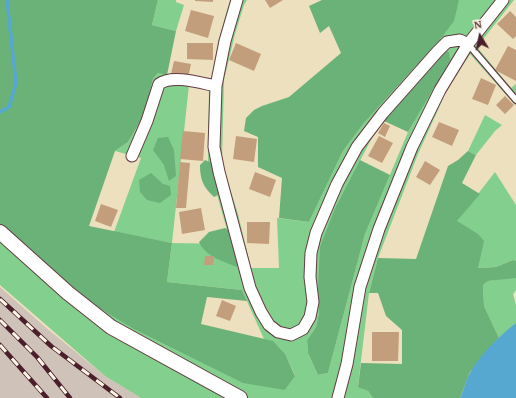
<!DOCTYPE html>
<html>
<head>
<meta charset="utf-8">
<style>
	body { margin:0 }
	#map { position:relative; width:516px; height:398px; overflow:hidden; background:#ede0be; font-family:"Gentium Book Plus",serif }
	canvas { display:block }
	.north { position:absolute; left:460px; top:16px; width:40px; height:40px; -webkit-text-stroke:3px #fcf5e5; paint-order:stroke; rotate:350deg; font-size:11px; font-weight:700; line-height:16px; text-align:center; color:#4a1f2b }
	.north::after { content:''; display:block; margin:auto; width:14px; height:18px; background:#4a1f2b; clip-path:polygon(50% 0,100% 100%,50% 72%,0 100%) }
</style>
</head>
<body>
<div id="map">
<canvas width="516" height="398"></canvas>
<div class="north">N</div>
</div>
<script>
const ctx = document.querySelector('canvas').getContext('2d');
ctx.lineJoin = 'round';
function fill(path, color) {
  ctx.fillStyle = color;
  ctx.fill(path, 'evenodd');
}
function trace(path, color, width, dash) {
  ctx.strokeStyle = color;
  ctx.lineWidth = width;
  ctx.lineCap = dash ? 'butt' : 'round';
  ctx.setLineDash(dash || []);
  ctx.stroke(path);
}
const industrial = new Path2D(`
	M0 287 44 326 105 376 141 398H0Z`);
const green = new Path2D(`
	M158 0H176V2L184 5 176 31 152 25Z
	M230 0H247L244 5 235 34 224 80 222 163 238 214 251 268H279L277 218 309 222 343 151 364 123 438 42 459 0H514L477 47 511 88 516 84V106L470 54 447 90 418 154 378 258 369 293 358 386 368 391 373 398H141L105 376 0 285V224L11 235 285 390 295 375C288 361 282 343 264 339L242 290 167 282 172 243 114 232 141 158 115 151 128 142 145 114 153 79 158 73 211 81 218 42ZM447 51 449 52 427 98 408 132 365 234 328 373 318 375 308 353 307 340 316 327 319 313 318 291 336 206 373 136 384 121 441 55ZM189 85 209 87 208 163 231 244 172 243Z
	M485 115 502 125 495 131 476 155 468 151Z
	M495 172 516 205V261L513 260 496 267 477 268 457 221Z
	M510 278H516V290L513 294 516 305V323L499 338 484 306 483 285 488 281Z`);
const forest = new Path2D(`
	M0 0H158L152 25 176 31 167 75 158 73 153 79 145 114 128 142 115 151 89 226 172 243 167 282 242 290 247 301 207 297 201 324 273 341 285 354 295 376 285 390 243 383 134 329 89 302 0 224Z
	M322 0H459L454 21 438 42 364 123 343 151 309 222 279 218 282 178 258 167V137L244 131 246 118 254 110 262 106 289 97 341 53 329 26 320 33 309 6Z
	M447 51 449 52 450 60 408 132 384 121 441 55Z
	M168 137 174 150 176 176 169 181 164 165 153 150 158 138Z
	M468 151 476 155 462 183 480 194 457 221 478 234 484 241 478 268 496 267 513 260 516 261V278L488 281 483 285 484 306 499 338 470 372 460 398H373L368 391 358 387 361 363 402 364V330L386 316 378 293H369L378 258 416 259 448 166 458 160Z
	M205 160 212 163 220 194 214 197C203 187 200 179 200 165Z
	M360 160 390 175 365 234 328 373 318 375 308 353 307 340 316 327 319 313 318 291 320 247 336 206Z
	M151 173 163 184 170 186 171 195 160 203 147 200 140 192 139 180Z
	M225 228 233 232 240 255 237 267C223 261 206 257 199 242L209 232Z`);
const water = new Path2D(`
	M516 323V398H460C464 390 466 379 471 371 482 353 499 336 516 323Z`);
const stream = new Path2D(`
	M0 112 9 107 16 83 7 0`);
const building = new Path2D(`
	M195 0H213V2L195 1Z
	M265 0H283L270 8Z
	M191 10 214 16 208 38 185 31Z
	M510 11 516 17V36L513 39 497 24Z
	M187 43H213V60L187 59Z
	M236 43 261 54 254 71 229 60Z
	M508 46 516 50V81L495 70Z
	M174 61 191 64 188 78 171 74Z
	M481 78 496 85 488 105 472 99Z
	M505 96 514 105 505 114 496 105Z
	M439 122 459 130 452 146 432 137Z
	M384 123 390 126 385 137 378 133Z
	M183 131 205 133 203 161 180 159Z
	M236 136 257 139 254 162 233 159Z
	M379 136 393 143 382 163 368 156Z
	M425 161 440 170 430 185 416 177Z
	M180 162 190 163 186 208H176Z
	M255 172 276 180 270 197 249 189Z
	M101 204 118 210 111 227 95 221Z
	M201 208 205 230 182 234 179 212Z
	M247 222H270L269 244 247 243Z
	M205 256H214L213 265H204Z
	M222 300 236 306 230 321 216 316Z
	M372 332H399L398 361H372Z`);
const service = new Path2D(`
	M468 44 516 100`);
const minor = new Path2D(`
	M237 0 225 41 216 86 214 147 219 172 250 288 261 312 269 325 278 332 291 335 303 329 310 317 313 302 310 277 311 253 316 233 337 184 357 147 383 113 437 52 447 42 460 40 468 44
	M132 156 147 121 159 84C172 74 201 83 216 86
	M338 398 347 364 360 287 379 229 412 147 440 90 468 44 503 0`);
const tertiary = new Path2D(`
	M0 232 68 293 111 327 240 398`);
const rail = new Path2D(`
	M0 299 51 346 120 398
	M0 320 37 357 70 398
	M0 345 47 398`);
fill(industrial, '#cec2b9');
fill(green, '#83cf8d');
fill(forest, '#6ab278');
fill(water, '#56a8d1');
trace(stream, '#56a8d1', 3.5);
fill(building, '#c29e7c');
trace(service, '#623c41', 8);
trace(minor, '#623c41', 13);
trace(tertiary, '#623c41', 16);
trace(service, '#fff', 5.5);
trace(minor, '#fff', 11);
trace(tertiary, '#fff', 14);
trace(rail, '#4a1f2b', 4.5);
trace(rail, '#fcf5e5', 3, [9]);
</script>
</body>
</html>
